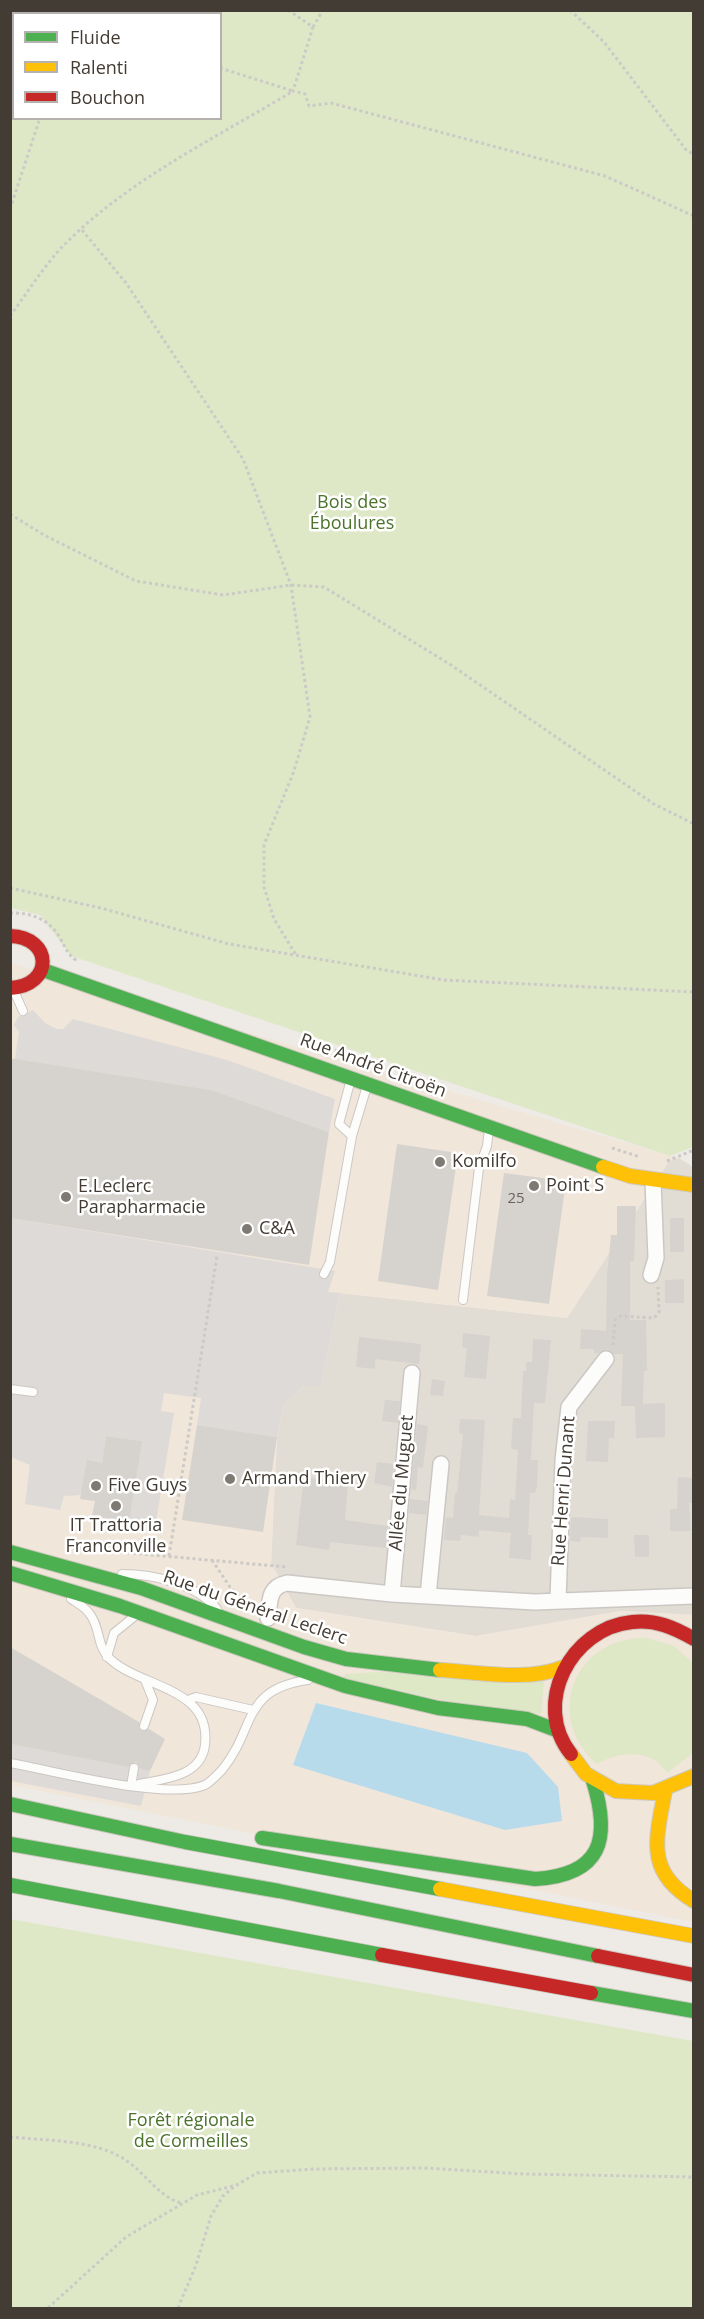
<!DOCTYPE html>
<html>
<head>
<meta charset="utf-8">
<style>
	body { margin:0 }
	#map { position:relative; width:704px; height:2319px; overflow:hidden; background:#eeebe7; font-family:"Open Sans",sans-serif }
	canvas { display:block }
	.frame { position:absolute; inset:0; border:12px solid #433c34; pointer-events:none }
	.legend { position:absolute; left:12px; top:12px; width:210px; height:108px; box-sizing:border-box; background:#fff; border:2px solid #b4b1ae; margin:0; padding:8px 10px; list-style:none; font-size:18px; color:#433c34 }
	.legend li { display:flex; align-items:center; gap:12px; height:30px }
	.legend b { width:30px; border:2px solid #b4b1ae }
</style>
</head>
<body>
<div id="map">
<canvas width="704" height="2319"></canvas>
<div class="frame"></div>
<ul class="legend">
<li><b style="height:8px;background:#4caf50"></b>Fluide</li>
<li><b style="height:8px;background:#ffc107"></b>Ralenti</li>
<li><b style="height:8px;background:#c62828"></b>Bouchon</li>
</ul>
</div>
<script>
const ctx = document.querySelector('canvas').getContext('2d');
ctx.lineJoin = 'round';
function fill(path, color) {
  ctx.fillStyle = color;
  ctx.fill(path, 'evenodd');
}
function trace(path, color, width, dash) {
  ctx.strokeStyle = color;
  ctx.lineWidth = width;
  ctx.lineCap = dash ? 'butt' : 'round';
  ctx.setLineDash(dash || []);
  ctx.stroke(path);
}
function drawText(font, color, halo, rows, align = 'center') {
  ctx.font = font + ' "Open Sans",sans-serif';
  ctx.lineWidth = 5;
  ctx.setLineDash([]);
  ctx.textBaseline = 'middle';
  ctx.strokeStyle = halo;
  ctx.fillStyle = color;
  for (const [text, x, y, turn = 0] of rows) {
    ctx.save();
    ctx.translate(x, y);
    ctx.rotate((+turn || 0) * Math.PI / 180);
    ctx.textAlign = isNaN(turn) ? turn : align;
    if (halo) ctx.strokeText(text, 0, 0);
    ctx.fillText(text, 0, 0);
    ctx.restore();
  }
}
const residential = new Path2D(`
	M679 1158 693 1167V1615L621 1611 476 1636 296 1608 271 1563 277 1437 284 1404 304 1386H321L340 1293 567 1318 669 1161Z`);
const commercial = new Path2D(`
	M10 963 679 1158 668 1161 567 1318 340 1293 321 1386H304L284 1404 277 1438 271 1563 296 1608 476 1636 621 1611 693 1615V1922L11 1785Z`);
const green = new Path2D(`
	M11 10 693 11V1147L670 1156 71 956 40 915 11 908ZM14 14H220V118H14Z
	M647 1638 674 1646 693 1663V1753L667 1773C653 1748 619 1751 597 1764 542 1716 575 1636 647 1638Z
	M377 1672 544 1681 541 1714 442 1700 344 1678 345 1674Z
	M10 1919 693 2041V2308H11Z`);
const parking = new Path2D(`
	M33 1010 45 1023 57 1029H63L73 1019 227 1060 335 1099 329 1132 212 1090 15 1059 19 1032 14 1025 18 1017Z
	M10 1218 335 1271 328 1292 340 1293 321 1386H304L284 1404 277 1437 197 1425 201 1398 164 1393 161 1411 174 1413 155 1528 129 1522 141 1441 106 1436 102 1463 81 1495 64 1496 60 1510 25 1504 30 1465 11 1457Z
	M10 1744 150 1771 141 1806 11 1781Z`);
const water = new Path2D(`
	M316 1703 527 1753 558 1787 562 1821 505 1830 293 1765Z`);
const building = new Path2D(`
	M10 1058 212 1090 329 1132 309 1265 10 1218Z
	M397 1144 458 1153 438 1290 378 1281Z
	M504 1173 566 1181 549 1304 487 1296Z
	M617 1206H636L634 1261H630V1320H646L647 1371H644L643 1404 665 1403V1437L636 1438 635 1406H621L623 1354H614L607 1349 598 1353H594V1349H580L581 1329 606 1331 607 1275 611 1235H617Z
	M670 1218H684V1252H670Z
	M684 1279V1303H665V1280Z
	M463 1333 490 1336 486 1379 464 1377 467 1348 462 1347Z
	M359 1337 421 1344 419 1364 375 1359V1369L356 1367Z
	M533 1339 551 1340 545 1403H534L531 1460H538L537 1486 535 1493H530L528 1535H532L531 1560 509 1558 511 1533 479 1530V1537L461 1535 460 1541 444 1540 446 1517 453 1518 455 1493H457L463 1434 459 1433 460 1419 485 1420 479 1515 509 1518 510 1499 515 1500 518 1450 511 1449 513 1418H521L523 1371H526V1362H532Z
	M432 1379 445 1381 443 1396 430 1395Z
	M385 1400 400 1401 398 1423 382 1421Z
	M588 1421H615L614 1438H609L608 1462 586 1461Z
	M417 1424 428 1426 423 1468 418 1467 416 1490 411 1489 413 1466 418 1467 413 1466Z
	M197 1425 277 1437 263 1532 182 1520Z
	M106 1436 142 1441 129 1522 92 1516 95 1501 80 1499 87 1460 102 1463Z
	M377 1462 394 1464 392 1487 374 1483Z
	M304 1477 348 1483 345 1520 388 1526 386 1548 330 1542 329 1550 296 1545Z
	M678 1477 693 1478V1503H689L691 1531H670V1509H677Z
	M410 1499 428 1501 426 1515 409 1513Z
	M571 1517 608 1519V1538L581 1537 580 1542 570 1541Z
	M634 1535H649V1557H635Z
	M10 1647 139 1722 142 1731 149 1729 165 1739 150 1771 140 1769 136 1762 128 1767 10 1744Z`);
const path = new Path2D(`
	M288 10 313 27 293 91 305 94 309 106 331 103 605 176 694 216
	M570 10 604 42 687 151 694 154
	M10 14H14
	M72 14V10
	M313 27 323 10
	M220 68 293 91
	M10 209 40 118
	M82 230 126 283 243 459 291 585 310 717 294 771 264 845V887L274 919 296 955
	M10 316C28 292 45 264 66 243 131 178 216 138 293 91
	M10 514 44 535 136 581 223 595 291 585 324 587 451 665 654 804 694 824
	M10 888 101 908 229 944 444 980 694 992
	M10 913C31 912 50 920 60 938 66 948 67 954 77 961
	M323 1048 344 1052 354 1058
	M612 1148 640 1157
	M667 1161 694 1150
	M613 1345 615 1320 621 1316 654 1318 659 1312 658 1287
	M73 1548 287 1567
	M169 1556 217 1256
	M212 1560 230 1587 251 1607
	M10 2137C47 2141 96 2139 127 2161 147 2175 158 2196 181 2203
	M48 2308 126 2237 197 2195 233 2186
	M178 2308 196 2265 211 2216 223 2196 235 2186 257 2173 313 2169 425 2168 523 2174 694 2177`);
const lane = new Path2D(`
	M14 991 23 1011
	M351 1079 339 1124 352 1136
	M324 1274 330 1262 352 1136 367 1086
	M463 1300 479 1168 487 1146 489 1129
	M10 1389 33 1392
	M122 1574C154 1574 196 1584 217 1609
	M71 1599C77 1603 85 1607 89 1613 101 1627 96 1646 110 1659 141 1688 212 1687 205 1745 201 1777 164 1779 139 1784
	M107 1657 114 1633 135 1616
	M188 1700 196 1697 253 1710
	M144 1726 153 1700 145 1680
	M10 1763C55 1771 166 1801 205 1785 211 1782 217 1775 222 1770 256 1729 241 1689 308 1680
	M131 1786 134 1768`);
const street = new Path2D(`
	M651 1275 656 1258 653 1181
	M392 1594 412 1373
	M428 1596 441 1464
	M558 1600 563 1460 569 1407 606 1359
	M268 1618C270 1601 268 1587 287 1583L392 1594 535 1602 694 1596`);
const fast = new Path2D(`
	M43 970 603 1167
	M10 1552 141 1588 304 1647 346 1659 440 1670
	M10 1573 120 1606 345 1686 438 1708 527 1719 556 1730
	M10 1804 185 1842 440 1889
	M262 1838 535 1879C602 1875 611 1839 593 1781
	M10 1844 279 1891 598 1956
	M10 1885 382 1955
	M591 1993 694 2011`);
const slow = new Path2D(`
	M603 1167 630 1176 694 1185
	M440 1670C479 1672 527 1682 564 1667
	M571 1754 586 1774 616 1791 653 1793 694 1776
	M665 1791C656 1839 645 1872 694 1901
	M440 1889 694 1936`);
const jam = new Path2D(`
	M10 936C53 937 54 986 10 988
	M571 1754C531 1704 571 1628 632 1622 655 1619 675 1628 694 1639
	M382 1955 591 1993
	M598 1956 694 1975`);
const markers = [
	[440,1162,6,"#7f7973"],
	[534,1186,6,"#7f7973"],
	[66,1197,6,"#7f7973"],
	[247,1229,6,"#7f7973"],
	[230,1479,6,"#7f7973"],
	[96,1486,6,"#7f7973"],
	[116,1506,6,"#7f7973"]
];
const numberNames = [
	["25",516,1199]
];
const parkNames = [
	["Bois des",352,503],
	["Éboulures",352,524],
	["Forêt régionale",191,2121],
	["de Cormeilles",191,2142]
];
const streetNames = [
	["Rue André Citroën",373,1066,20],
	["Allée du Muguet",402,1483,-85],
	["Rue Henri Dunant",564,1491,-86],
	["Rue du Général Leclerc",255,1608,19]
];
const poiNames = [
	["Komilfo",452,1162],
	["Point S",546,1186],
	["E.Leclerc",78,1187],
	["Parapharmacie",78,1208],
	["C&A",259,1229],
	["Armand Thiery",242,1479],
	["Five Guys",108,1486],
	["IT Trattoria",116,1526,"center"],
	["Franconville",116,1547,"center"]
];
fill(residential, '#e2ddd4');
fill(commercial, '#f1e6da');
fill(green, '#dee8c7');
fill(parking, '#dddad7');
fill(water, '#b8dbec');
fill(building, '#d6d3ce');
trace(lane, '#cbc7c3', 10);
trace(street, '#cbc7c3', 18);
trace(fast, '#cdc8be', 16);
trace(slow, '#cdc8be', 16);
trace(jam, '#cdc8be', 16);
trace(path, '#cccac6', 3, [3, 3]);
trace(lane, '#fcfcfb', 8);
trace(street, '#fcfcfb', 15);
trace(fast, '#4caf50', 14);
trace(slow, '#ffc107', 14);
trace(jam, '#c62828', 14);
for (const [x, y, r, color] of markers) {
  const dot = new Path2D();
  dot.arc(x, y, r, 0, 2 * Math.PI);
  ctx.fillStyle = color;
  ctx.fill(dot);
  trace(dot, '#fff', 2);
}
drawText('15px', '#69635c', null, numberNames);
drawText('18px', '#4b732a', '#fff', parkNames);
drawText('18px', '#433c34', '#fff', streetNames);
drawText('18px', '#433c34', '#fff', poiNames, 'left');
</script>
</body>
</html>
